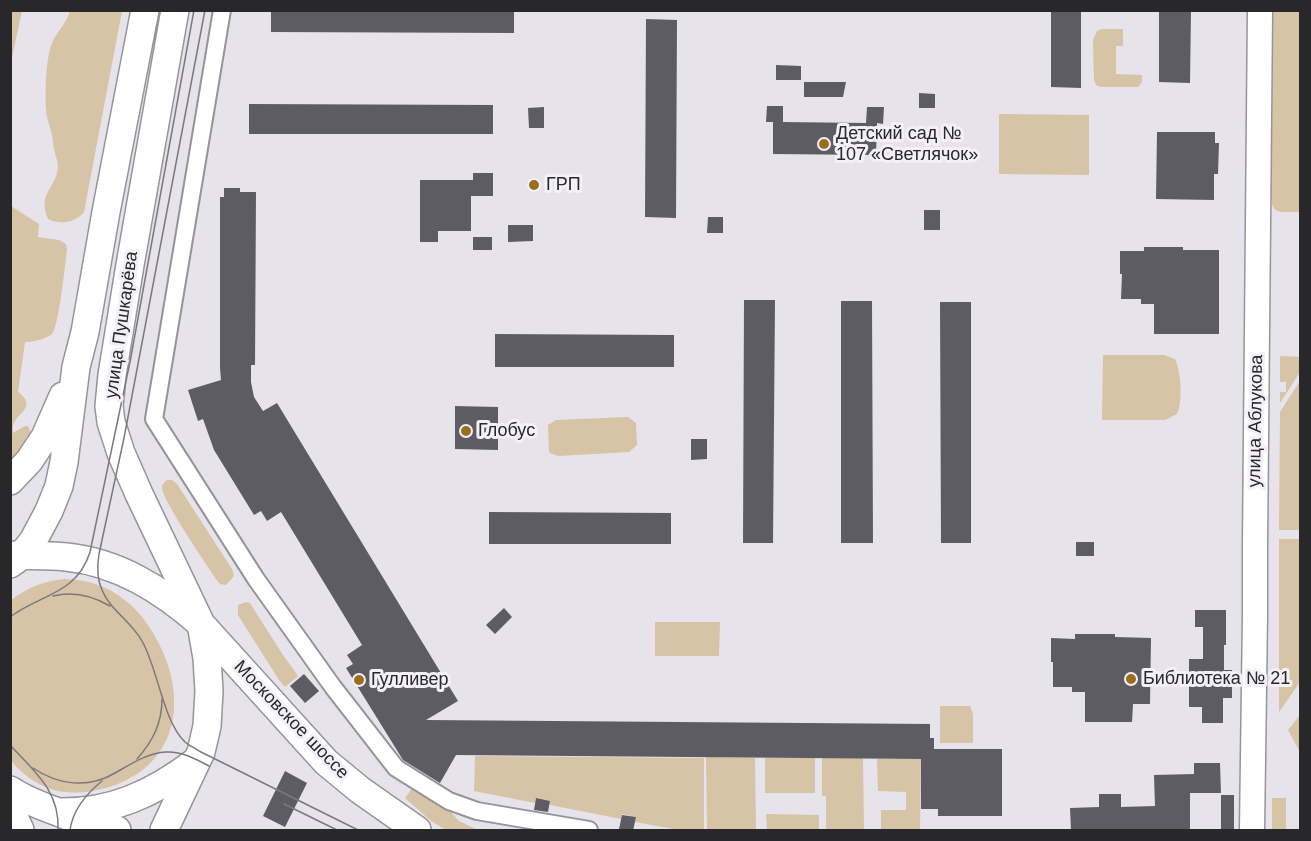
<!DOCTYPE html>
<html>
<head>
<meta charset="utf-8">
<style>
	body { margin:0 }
	#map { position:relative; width:1311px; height:841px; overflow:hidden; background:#e6e3eb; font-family:Helvetica,sans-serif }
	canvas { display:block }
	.frame { position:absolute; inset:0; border:12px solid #28272a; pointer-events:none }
</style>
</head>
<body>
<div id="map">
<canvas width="1311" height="841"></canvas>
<div class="frame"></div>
</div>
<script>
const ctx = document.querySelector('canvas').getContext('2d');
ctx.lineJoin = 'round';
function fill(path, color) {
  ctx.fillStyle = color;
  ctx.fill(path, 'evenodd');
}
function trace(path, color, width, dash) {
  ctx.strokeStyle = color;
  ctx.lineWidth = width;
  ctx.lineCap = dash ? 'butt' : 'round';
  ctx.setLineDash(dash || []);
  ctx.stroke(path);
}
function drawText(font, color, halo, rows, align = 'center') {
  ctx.font = font + ' Helvetica,sans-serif';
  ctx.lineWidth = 6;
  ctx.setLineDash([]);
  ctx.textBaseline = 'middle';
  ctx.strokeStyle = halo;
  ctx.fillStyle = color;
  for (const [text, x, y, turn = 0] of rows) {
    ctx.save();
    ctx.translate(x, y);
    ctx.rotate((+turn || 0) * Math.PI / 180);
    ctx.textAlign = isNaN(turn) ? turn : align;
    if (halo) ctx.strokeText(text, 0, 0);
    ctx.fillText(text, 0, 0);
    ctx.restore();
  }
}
const green = new Path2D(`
	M11 10 22 11 11 62 10 11Z
	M70 11H122L84 212C75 223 60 225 48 219 37 193 56 189 58 167 58 161 56 158 55 153 53 147 53 141 52 135 50 126 46 117 46 108 45 91 46 58 52 43 57 31 67 23 70 11Z
	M1265 11H1300V212C1274 212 1271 215 1271 187L1268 186Z
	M1102 29H1123V46H1116V74L1142 75V82L1138 87H1101L1096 85 1094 80 1093 40 1097 31Z
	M999 114 1089 115V175L999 174Z
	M11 206 39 224 38 237 59 240 66 244 67 250C65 264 59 326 52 334 46 339 33 342 25 342L18 392C37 406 19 412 14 423 12 426 13 430 13 433L25 426H28L31 433C25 447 26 452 11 458V461Z
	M1103 355H1164L1175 359C1181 371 1183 402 1177 414L1165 420H1102Z
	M1280 356 1300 357V372L1280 403V392H1286V382H1280Z
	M1300 381V530H1279L1280 412Z
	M628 417 636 423 637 445 629 452 558 456 550 453 549 451 548 425 556 420Z
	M167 480H172L177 484 232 569 234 576 226 585 220 584 216 579C207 565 163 501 162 488 162 484 164 483 167 480Z
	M1279 539H1300V682L1279 712Z
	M64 579C112 580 143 608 162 650 192 716 166 779 92 791 58 797 33 786 11 761V600C27 588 44 581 64 579Z
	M246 602 250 603 253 608 281 652 298 676 285 687 279 680 238 615V605Z
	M655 622H720L719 656H655Z
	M940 706H970L973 714V743H940Z
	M1300 715V752L1288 730Z
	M475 756 704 758V830H679L635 822 636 817 622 814 621 819 550 805V801L536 798 535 803 474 791Z
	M706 757 755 758 756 830H707Z
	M765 758H815V793H765Z
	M822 758H863L864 830H826V796H822Z
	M877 759H921L920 830H881V810H906V792L878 791Z
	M413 787 449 810 459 821 478 830H446L431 821 405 798Z
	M1272 798H1286V830H1272Z
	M766 814 819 815V830H767Z`);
const building = new Path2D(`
	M271 10H514V33L271 32Z
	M1051 10H1081V88L1051 87Z
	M1159 10H1191L1190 83 1159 82Z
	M646 19 677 20 676 218 645 217Z
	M776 65 801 66V80H776Z
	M804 82H846L843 97H804Z
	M919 93 935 94V108H919Z
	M249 104 493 105V134H249Z
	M767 106H783V122L866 123 867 107H884L883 124 877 123 876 155 773 154V122H766Z
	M544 107V128H529L528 108Z
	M1157 132H1215V143H1219L1218 174H1214V200L1156 199Z
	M473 173H493V196H471V231H438V242H420V180H473Z
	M224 188H240V192H256L255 365H251V382L254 397 263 411 277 403 458 701 426 720 930 724V738H934V749H1002V816H938V809H921V759L456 755 440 783 403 760 346 668 353 664 347 655 362 645 281 512 267 521 261 511 254 515 214 450 203 419 198 421 188 390 221 380 220 368V197H224Z
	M924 210H940V230H924Z
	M708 217H723V233H707Z
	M508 225H533V241L508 242Z
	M473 237H492V250H473Z
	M1144 247H1183V250H1219V334H1154V304H1141V299H1121L1122 274H1120V251H1144Z
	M744 300H775L773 543H743Z
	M841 301H872L873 543H841Z
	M940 302H971V543H941Z
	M495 334 674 335V367H495Z
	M455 406 498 407V450L455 449Z
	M691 439H707V459L691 460Z
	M489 512 671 513V544H489Z
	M1076 542H1094V556H1076Z
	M504 608 512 617 495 634 486 625Z
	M1195 610H1226V645H1224V670H1232V698H1223V723H1202V707H1189V659H1203V627H1195Z
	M1075 634H1115V637L1151 638 1150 704H1133L1132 722H1085V692H1072V687H1053V662H1051V638L1075 639Z
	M304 674 319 691 305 703 290 686Z
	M1194 763H1220L1221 793H1190V831H1071L1070 808 1099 807V794H1121V807L1155 806 1154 775 1194 774Z
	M285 771 307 783 285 827 263 816Z
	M1221 795H1234V831H1221Z
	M536 798 550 801 548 812 534 810Z
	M622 815 636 817 633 831 619 829Z`);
const street = new Path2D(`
	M222 10 154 419 256 579 333 687 396 768 449 801 477 811 589 830`);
const secondary = new Path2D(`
	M1252 830 1255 615V543L1260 10`);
const primary = new Path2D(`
	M10 481 29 461 45 437 63 396
	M10 555C29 556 47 555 66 557 118 562 162 590 201 624L326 762 360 790 417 830
	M10 564 21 556 33 541 49 511 59 486 64 462 76 367 85 332 106 212 145 10
	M10 790C25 800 41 806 58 812 77 820 96 828 117 830
	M10 808 20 830
	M58 812C111 813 153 794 195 762
	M164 830 201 752 207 726 209 691 207 658 201 624 139 494 121 453 111 422 109 406 112 375 130 265 175 10`);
const tram = new Path2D(`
	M205 10 124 438 99 554C97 566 97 579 102 590 110 610 131 621 142 641 158 669 163 721 185 742 190 746 196 749 201 752L358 830
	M53 596C73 591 93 596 110 606
	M10 617C41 594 77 594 90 552L130 362 194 10
	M10 745C34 771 60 791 58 830
	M137 759C153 741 162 723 162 699
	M33 768C58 785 88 789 115 773 131 764 147 753 166 752 181 751 196 759 209 766
	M284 804 337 830
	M70 830C73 809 86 794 102 781`);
const markers = [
	[824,144,6,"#9a6e1c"],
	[534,185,6,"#9a6e1c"],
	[466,431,6,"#9a6e1c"],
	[1131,679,6,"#9a6e1c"],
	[359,680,6,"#9a6e1c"]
];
const poiNames = [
	["Детский сад №",836,134],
	["107 «Светлячок»",836,155],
	["ГРП",546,185],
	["Глобус",478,431],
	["Библиотека № 21",1143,679],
	["Гулливер",371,680]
];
const streetNames = [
	["улица Пушкарёва",122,325,-82],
	["улица Аблукова",1256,421,-89],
	["Московское шоссе",291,720,46]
];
fill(green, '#d7c3a6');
fill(building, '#5e5c63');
trace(street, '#96949b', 20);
trace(secondary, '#96949b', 27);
trace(primary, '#96949b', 30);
trace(street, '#fff', 16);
trace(secondary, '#fff', 24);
trace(primary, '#fff', 27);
trace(tram, '#7b797e', 1.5);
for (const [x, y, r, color] of markers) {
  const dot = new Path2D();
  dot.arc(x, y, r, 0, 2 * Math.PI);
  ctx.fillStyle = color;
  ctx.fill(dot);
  trace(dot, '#f3f0f8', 2);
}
drawText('18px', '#28272a', '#f3f0f8', poiNames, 'left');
drawText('18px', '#28272a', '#f3f0f8', streetNames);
</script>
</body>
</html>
